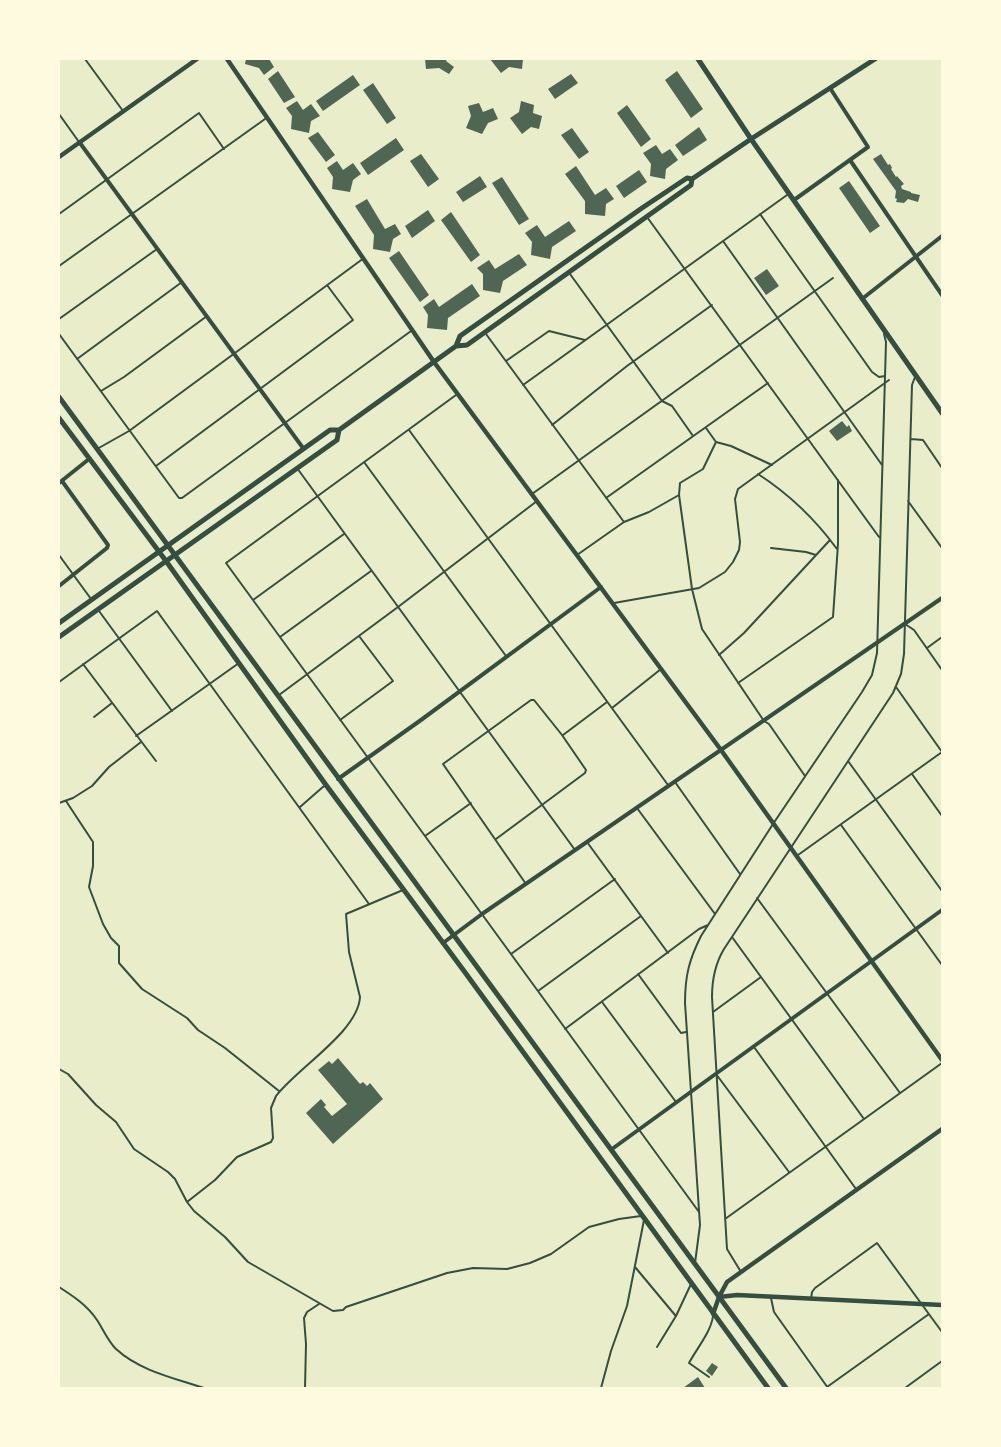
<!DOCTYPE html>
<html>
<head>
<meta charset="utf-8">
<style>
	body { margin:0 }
	#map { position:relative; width:1001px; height:1447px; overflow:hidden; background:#e9edc9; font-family:Barlow,sans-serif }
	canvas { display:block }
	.frame { position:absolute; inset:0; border:60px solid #fefae0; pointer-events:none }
</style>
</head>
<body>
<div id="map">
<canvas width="1001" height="1447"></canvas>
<div class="frame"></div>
</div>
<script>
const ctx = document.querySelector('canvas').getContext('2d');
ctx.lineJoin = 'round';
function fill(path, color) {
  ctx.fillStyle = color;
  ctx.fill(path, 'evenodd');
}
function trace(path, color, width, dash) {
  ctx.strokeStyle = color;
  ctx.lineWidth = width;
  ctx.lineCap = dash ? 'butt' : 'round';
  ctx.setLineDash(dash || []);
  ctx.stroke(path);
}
const building = new Path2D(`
	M246 59H269L274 67 264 75 259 68 245 64Z
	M425 59H447L446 61 454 67 449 74 439 68 426 69Z
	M490 59H523L522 69 509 67 501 73Z
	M278 71 295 97 284 103 268 79Z
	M677 71 703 109 691 118 665 80Z
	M571 74 578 83 555 99 548 89Z
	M353 75 360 85 323 111 316 101Z
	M373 83 396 118 387 124 363 90Z
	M297 101 303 110 311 104 320 116 311 121 309 133 291 129 292 116 286 108Z
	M521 101 534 105 533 113 542 116 539 129 531 127 522 134 510 118 519 112Z
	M479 103 483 112 493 108 498 119 488 123 482 134 466 128 471 116 468 106Z
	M627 105 651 139 641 147 617 113Z
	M699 127 707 140 683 156 675 145Z
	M572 128 589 152 579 159 561 135Z
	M318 132 335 155 326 162 308 138Z
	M396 138 404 150 368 175 360 163Z
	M656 145 662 154 670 149 678 160 666 169 665 179 650 176 651 164 643 153Z
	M421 154 439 179 428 187 410 161Z
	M881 154 888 165 890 164 892 168 891 169 896 177 897 176 904 184 901 186 902 189 911 192V193L920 195 918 202 908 199 904 203 896 202 897 199 895 198 896 191 873 159Z
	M337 161 343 170 353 163 361 174 353 180 350 192 332 189 333 177 327 168Z
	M576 166 595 195 606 188 614 199 606 204 605 216 585 214V201L565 174Z
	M639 170 647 182 624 198 616 186Z
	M480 176 487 187 463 202 456 192Z
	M502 177 529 219 519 225 492 183Z
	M849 181 880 226 870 233 839 188Z
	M367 199 385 229 395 224 401 234 393 239 390 252 373 249 374 235 355 206Z
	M428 210 435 221 412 238 405 226Z
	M451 212 480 255 471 262 441 220Z
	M569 221 576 231 552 247 550 259 531 255 532 242 525 233 537 225 545 237Z
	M399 251 429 295 420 302 389 258Z
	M519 254 527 265 503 281 500 293 483 290V274L477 268 489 260 495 269Z
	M767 269 779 286 766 295 754 278Z
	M472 284 480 296 448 318 447 330 427 328 428 315 423 307 434 299 439 307Z
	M842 421 847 427 849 425 852 431 837 441 829 431Z
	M338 1058 360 1084 363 1082 367 1086 370 1083 383 1099 333 1144 306 1113 321 1099 326 1105 324 1107 332 1116 347 1104 318 1070 329 1061 332 1064Z
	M712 1363 718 1367 712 1376 706 1371Z
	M698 1377 705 1388H683Z`);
const service = new Path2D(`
	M85 59 123 111
	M59 114 79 142
	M59 214 199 113 224 149
	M760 214 872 372 879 377 885 376
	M647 217 879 537
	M723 241 882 465
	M59 266 265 119
	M570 274 662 401 672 406 693 436
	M59 319 157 249
	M59 334 179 498H182L411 331
	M486 334 624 522
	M77 359 182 282
	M506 361 549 331 585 340
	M523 385 787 195
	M101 391 124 377 207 316
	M456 395 226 563 699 1212
	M552 425 627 366 712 305
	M706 428 716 442 731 446 772 465
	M409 430 668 785
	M911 439 923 440 942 468
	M716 442 703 469 680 483 679 495 692 589 702 629 764 721 769 724 805 776
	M97 449 129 431 364 258
	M364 462 506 656
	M156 466 353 320 327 285
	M297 468 575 850
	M758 474C789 494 815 519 837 549
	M532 494 833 278
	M606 498 768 383
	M908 501 942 548
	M771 548 806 552 816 555
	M59 555 91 599
	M577 555 624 522 649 512 679 495
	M253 600 344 534
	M614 603 699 588 725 572 733 562 739 550 740 542 735 499 738 489 889 380
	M99 611 172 711
	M905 624 914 630 942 670
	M280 637 371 571
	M927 648 942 637
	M719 655 744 633 830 540
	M83 664 156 761
	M59 682 157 611 369 904
	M738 683 833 617 838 544V480
	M896 687 942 752
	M279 695 398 607 537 501
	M612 708 661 669
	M94 717 112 703
	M340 720 393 681 359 636
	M563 735 607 702
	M136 736 239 663
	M848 761 942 891
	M912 774 942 816
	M675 782 740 874
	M66 801 93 842V866L89 887 103 924 111 938 119 946V963L142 989 187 1018 198 1030 225 1048 279 1091
	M59 803 73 798 92 786 109 767 141 742
	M300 807 324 786
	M637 808 715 914
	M841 825 942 965
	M425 836 471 803
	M496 839 585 773 586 770 562 735 534 700H531L443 764 526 884
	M587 842 668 953
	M798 855 942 752
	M757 898 900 1093
	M732 937 864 1119
	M511 954 615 879
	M638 974 681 1033 686 1032
	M538 991 641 916
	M602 1002 676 1102
	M713 1012 761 977
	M565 1029 699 929 708 925
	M754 1047 856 1189
	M59 1069 68 1074 96 1105 116 1122 134 1149 168 1172 175 1179 187 1202 194 1211 225 1237 248 1262 333 1311 343 1310 346 1307 447 1273 473 1268 507 1269 530 1263 551 1254 589 1227 619 1219 641 1216
	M716 1074 789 1172
	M187 1202 215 1180 237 1157 271 1142 273 1138 271 1108 276 1096C297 1068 358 1032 360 997L349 952 346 914 403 890
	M725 1219 942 1063
	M695 1263 700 1225 685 1003C685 976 689 960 701 936L773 824 862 692 872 675 877 653 886 342 884 334
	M635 1267 675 1315
	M741 1272 727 1249 712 997C712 979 715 964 724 949L893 693 901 674 904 654 912 385 915 377
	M59 1287C73 1296 87 1305 97 1320 103 1329 108 1341 116 1349 140 1371 174 1378 204 1388
	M771 1298 774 1312 828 1388
	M811 1299 812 1292 815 1288 877 1243 942 1332
	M657 1347 676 1316 691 1284
	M709 1377 689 1363C697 1348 711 1332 713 1316
	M827 1387 929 1314
	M305 1388 306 1344 304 1318 307 1312 319 1304
	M601 1388 611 1351 627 1306 644 1220
	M905 1388 942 1361`);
const minor = new Path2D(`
	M80 143 303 448
	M850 160 942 295
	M794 200 868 147 830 88
	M862 299 942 236
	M59 483 89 459
	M59 586 107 548 108 545 62 481
	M338 779 421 720 601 587
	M443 943 482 914 942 598
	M612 1149 942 910`);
const tertiary = new Path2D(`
	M227 59 434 362 721 750 942 1060
	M59 157 197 59
	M719 1297 727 1282 942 1129
	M713 1314 719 1297 737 1295 942 1305`);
const secondary = new Path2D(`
	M698 59 751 139 942 413
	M456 346 460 336 642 208 687 178 692 179
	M59 397 786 1388
	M59 418 166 561 326 785 464 971 768 1388
	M59 623 330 430H339L456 346 467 345 691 185 692 179 751 139 875 59
	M59 637 337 440 339 430`);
fill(building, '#4f6655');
trace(service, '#344e41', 2);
trace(minor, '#344e41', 4);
trace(tertiary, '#344e41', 4.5);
trace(secondary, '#344e41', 5);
</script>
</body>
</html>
